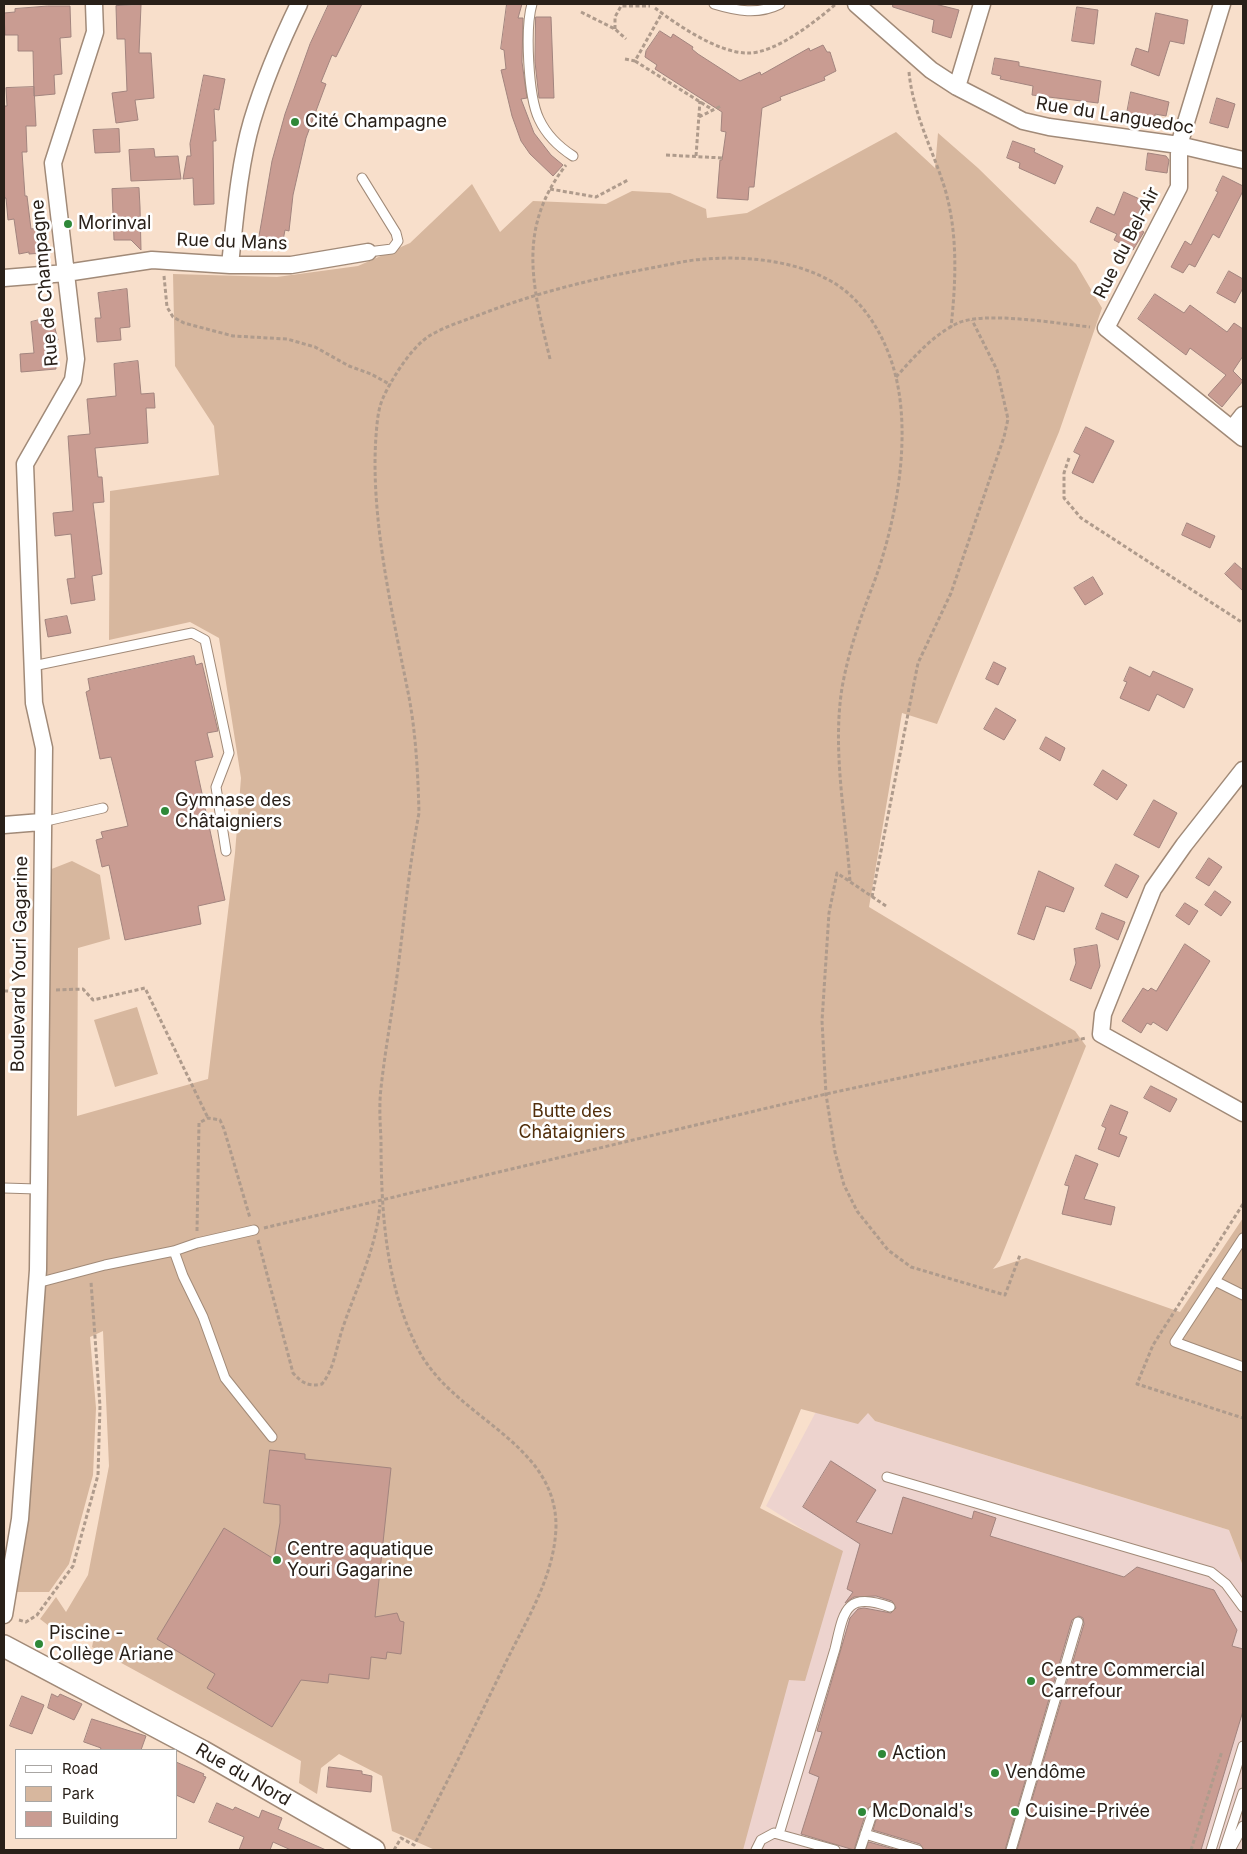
<!DOCTYPE html>
<html>
<head>
<meta charset="utf-8">
<style>
	body { margin:0 }
	#map { position:relative; width:1247px; height:1854px; overflow:hidden; background:#f8dfcb; font-family:Inter,sans-serif }
	canvas { display:block }
	.frame { position:absolute; inset:0; border:5px solid #292019; pointer-events:none }
	.legend { position:absolute; left:15px; top:1749px; width:162px; height:90px; box-sizing:border-box; background:#fff; border:1px solid #a9a6a3; margin:0; padding:6px 9px; list-style:none; font-size:15px; color:#292019 }
	.legend li { display:flex; align-items:center; gap:10px; height:25px }
	.legend b { width:25px; border:1px solid #a9a6a3 }
</style>
</head>
<body>
<div id="map">
<canvas width="1247" height="1854"></canvas>
<div class="frame"></div>
<ul class="legend">
<li><b style="height:6px;background:#fff"></b>Road</li>
<li><b style="height:14px;background:#d7b79e"></b>Park</li>
<li><b style="height:14px;background:#c99c92"></b>Building</li>
</ul>
</div>
<script>
const ctx = document.querySelector('canvas').getContext('2d');
ctx.lineJoin = 'round';
function fill(path, color) {
  ctx.fillStyle = color;
  ctx.fill(path, 'evenodd');
}
function trace(path, color, width, dash) {
  ctx.strokeStyle = color;
  ctx.lineWidth = width;
  ctx.lineCap = dash ? 'butt' : 'round';
  ctx.setLineDash(dash || []);
  ctx.stroke(path);
}
function drawText(font, color, halo, rows, align = 'center') {
  ctx.font = font + ' Inter,sans-serif';
  ctx.lineWidth = 5;
  ctx.setLineDash([]);
  ctx.textBaseline = 'middle';
  ctx.strokeStyle = halo;
  ctx.fillStyle = color;
  for (const [text, x, y, turn = 0] of rows) {
    ctx.save();
    ctx.translate(x, y);
    ctx.rotate((+turn || 0) * Math.PI / 180);
    ctx.textAlign = isNaN(turn) ? turn : align;
    if (halo) ctx.strokeText(text, 0, 0);
    ctx.fillText(text, 0, 0);
    ctx.restore();
  }
}
const commercial = new Path2D(`
	M836 1374 875 1421 1229 1530 1243 1566V1850H730L782 1661 835 1550 766 1506Z`);
const green = new Path2D(`
	M896 132 935 168 938 133 978 168 1076 264 1102 308 1059 432 937 724 902 713 869 907 1075 1031 1086 1046 1000 1260 993 1269 1026 1258 1180 1312 1243 1218V1566L1229 1530 875 1421 868 1413 858 1424 801 1409 760 1508 843 1551 805 1681 789 1680 743 1850H435L392 1831 382 1776 339 1754 321 1768 317 1794 299 1783 301 1761 92 1647 94 1637 69 1626H49L40 1619 56 1597 66 1612 88 1575 109 1466 103 1331 90 1337 96 1408 93 1475 69 1564 49 1592H13L28 1520 45 1265 49 870 72 861 100 875 110 939 78 948 77 1116 208 1079 235 853 241 778 219 638 190 622 109 640 110 491 219 475 214 426 175 366 173 274 277 277 358 266 410 243 472 184 500 232 533 201 606 204 632 191 670 193 706 209 707 218 747 213Z
	M137 1007 158 1074 115 1087 94 1020Z`);
const building = new Path2D(`
	M329 4H362L336 57 332 55 321 82 326 84 306 138 293 195 289 231 285 230 282 246 258 242 272 161 285 114 310 44Z
	M507 4H522L518 18H523L522 62 527 98 521 99 534 133 551 155 563 165 553 176 530 154 521 141 512 116 501 70 506 69 504 50 501 49Z
	M893 4H935L959 10 951 38 932 32 934 20 893 7Z
	M141 5 139 53H151L154 98 135 100 138 120 116 123 112 93 127 91 125 39H117L116 6Z
	M48 6H70L71 37 60 38 62 74 54 75 55 94 34 96 33 51H18V35H5L4 13 15 12V9Z
	M1077 7 1098 10 1094 44 1072 41Z
	M1156 13 1188 20 1184 44 1170 41 1159 76 1131 65 1136 48 1148 52Z
	M536 17H551L554 98H539L535 62Z
	M660 31 671 38 673 34 693 47 692 49 698 54 740 81 760 72 761 75 809 48 810 51 823 45 827 52H830L836 71 824 77 825 80 780 97 781 100 762 108 754 187H749L748 200 717 198 720 160H722L726 132 721 131 722 112 655 69 657 65 645 57 646 51Z
	M995 58 1019 62V66L1101 81 1098 103 1032 95 1033 86 1000 79 1001 76 992 74Z
	M204 75 225 79 219 110 214 109 216 141H213L214 204 194 205 193 178 183 179 187 156H191L190 144Z
	M34 87 36 126H26L27 152H22L25 196H27L31 229 39 228 43 253 29 254V252L19 254 14 219 8 220 6 198H4V106H7L6 88Z
	M1131 92 1169 102 1166 116 1155 114V118L1127 113Z
	M1217 98 1235 104 1228 128 1210 123Z
	M119 129 120 152 95 153 93 130Z
	M1013 141 1035 149 1034 152 1063 166 1055 184 1019 168 1020 163 1007 158Z
	M154 149 155 157 178 156 181 179 131 181 129 150Z
	M1148 153 1166 156 1169 160 1167 173 1146 170Z
	M1223 176 1243 186V191L1219 238 1213 234 1195 267 1189 264 1183 273 1171 267 1185 241 1191 245 1218 192 1216 191Z
	M139 188 140 207 141 250 131 240H114L112 189Z
	M1124 192 1144 201 1133 226 1144 232 1133 250 1114 240 1117 234 1090 222 1097 207 1114 215Z
	M1229 271 1243 279V288L1235 303 1217 293Z
	M127 289 130 327 120 328 121 340 97 342 95 318H101L98 293Z
	M1155 294 1184 313 1190 305 1227 332 1234 323 1243 329V356L1233 371 1243 381 1222 407 1208 395 1226 375 1190 348 1186 355 1138 319Z
	M52 317 58 340 54 341 56 369 21 372 20 354 34 353 31 322Z
	M138 361 141 394 154 393 155 408H146L148 443 95 448 98 477H102L104 502 93 503 102 574 92 576 95 600 71 604 67 579 75 578 71 534 55 536 53 513 73 511 68 436 90 434 87 399 116 396 114 364Z
	M1086 427 1114 441 1093 483 1072 473 1080 455 1074 452Z
	M1187 523 1215 536 1210 548 1182 535Z
	M1235 563 1243 570V591L1225 574Z
	M1093 577 1103 594 1085 605 1074 588Z
	M67 616 71 633 48 637 45 620Z
	M194 656 196 665 202 663 218 731 207 733 213 757 195 761 225 900 198 906 201 924 125 940 109 865 102 867 96 840 103 838 101 832 128 826 111 757 100 759 86 692 90 690 88 679Z
	M994 662 1006 668 998 685 986 679Z
	M1130 667 1150 677 1153 671 1193 689 1184 708 1157 694 1149 711 1120 698 1127 682 1124 681Z
	M996 708 1016 720 1004 740 984 729Z
	M1046 737 1065 748 1060 761 1040 749Z
	M1103 770 1127 785 1117 800 1094 785Z
	M1154 800 1177 813 1159 848 1134 835Z
	M1209 858 1222 867 1209 886 1196 878Z
	M1116 864 1139 876 1127 898 1105 886Z
	M1039 871 1074 888 1064 912 1046 906 1034 940 1018 934Z
	M1215 891 1231 902 1221 916 1205 905Z
	M1185 903 1198 911 1189 925 1176 916Z
	M1102 913 1125 922 1118 940 1096 929Z
	M1185 944 1210 961 1167 1031 1153 1022 1151 1025 1147 1023 1141 1033 1122 1021 1143 988 1148 991 1151 988 1156 991Z
	M1097 945 1100 966 1091 989 1070 980 1076 963 1074 949Z
	M1151 1086 1177 1099 1170 1112 1144 1098Z
	M1111 1105 1128 1112 1119 1134 1127 1137 1119 1157 1098 1149 1106 1128 1102 1126Z
	M1076 1155 1098 1164 1084 1199 1115 1207 1111 1225 1062 1214 1069 1186 1065 1185Z
	M270 1450 305 1454V1459L391 1468 375 1617 397 1613 400 1621 404 1622 401 1654 387 1652 386 1659 371 1657 369 1679 329 1674 328 1683 301 1680 272 1727 207 1688 215 1674 157 1639 224 1528 274 1559 280 1523V1505L264 1503Z
	M831 1461 876 1490 856 1522 892 1534 903 1497 972 1519 974 1511 996 1518 990 1536 1124 1577 1137 1567 1214 1590 1237 1630 1232 1646 1243 1649V1711L1201 1850H1017L1084 1624 1083 1618 1079 1616 1072 1620 1005 1850H924L920 1844 873 1830 879 1810 874 1805 867 1809 854 1850 801 1834 819 1777 809 1773 822 1732 817 1731 850 1618 858 1609 864 1608 891 1613 896 1608 892 1601 876 1596 854 1597 845 1603 853 1592 847 1589 860 1544 803 1507Z
	M52 1694 58 1697 60 1694 82 1704 74 1720 48 1708Z
	M22 1696 44 1705 32 1734 10 1726Z
	M92 1719 146 1736 141 1750H100L101 1748 84 1742Z
	M176 1762 204 1774 203 1776 206 1777 194 1803 176 1795Z
	M329 1767 362 1771V1774L372 1776 371 1792 327 1787Z
	M217 1803 233 1810 235 1807 259 1818 262 1810 282 1818 278 1829 326 1850H291L273 1842 270 1850H239L244 1837 209 1822Z
	M869 1842 897 1850H866Z`);
const path = new Path2D(`
	M655 8C677 25 719 53 747 53 775 54 816 21 836 4
	M581 12 615 29 626 39
	M615 29V17L621 6H650
	M625 59 635 61 662 13
	M635 61 713 110
	M909 72C913 114 933 150 945 189 958 234 956 281 951 327
	M699 117 721 106
	M666 155 723 158
	M696 156 700 101
	M550 189 596 197 628 180
	M164 276 167 307 173 317 184 323 233 336 287 339 315 347 349 366 371 374 391 385
	M550 359C533 287 516 229 566 165
	M896 377C914 357 932 336 956 324 981 310 1060 324 1090 327
	M1069 458 1064 473V498L1081 518 1243 623
	M872 897 918 663 951 593 1004 437 1008 419 997 370 972 320
	M886 906 837 873 829 913 822 1021 826 1094 835 1152 844 1185 857 1211 888 1250 911 1267 1005 1295 1020 1255
	M56 990 83 989 93 1000 145 988 208 1118
	M4 991H25
	M1243 1204 1153 1345 1137 1384 1243 1418
	M264 1228 826 1094 1086 1038
	M197 1231 199 1123 208 1118 220 1120 224 1129 250 1218
	M258 1240 293 1373C302 1383 309 1387 322 1384 334 1369 336 1349 342 1330 356 1288 376 1250 380 1205
	M19 1620 26 1622 37 1615 73 1566 98 1475 100 1406 91 1282
	M394 1850 401 1838 414 1845C445 1787 474 1728 503 1668 524 1624 555 1577 556 1526 556 1441 453 1418 418 1349 385 1285 381 1209 381 1139 380 1122 379 1105 381 1088 385 1051 392 1013 397 976 404 922 409 867 419 813 418 775 416 735 409 697 393 616 370 518 376 436 377 423 378 409 383 398 392 378 411 348 429 336 444 327 463 321 479 315 535 293 592 279 651 268 669 265 687 260 705 259 745 256 791 260 827 279 859 295 881 329 892 363 913 427 898 514 876 577 862 614 849 648 842 688 832 752 846 817 850 882
	M1191 1850 1222 1751`);
const service = new Path2D(`
	M532 4C525 28 528 96 539 119 546 134 559 147 573 156
	M714 4C737 11 758 15 780 4
	M362 178 396 233 398 241 392 249 368 252
	M33 666 192 633 205 640 229 753 216 787 226 851
	M42 822 103 808
	M4 1188 37 1189
	M1243 1238 1175 1342 1243 1367
	M174 1251 183 1276 203 1317 225 1378 272 1437
	M1215 1281 1243 1295
	M37 1283 105 1265 174 1251 197 1243 254 1230
	M887 1477 1211 1572 1226 1584 1243 1607
	M779 1834 835 1649C844 1611 845 1591 890 1607
	M865 1834 918 1850
	M756 1850 761 1840 774 1833 835 1850
	M860 1850 873 1811
	M1011 1850 1078 1622
	M1211 1850 1243 1746
	M1224 1850 1243 1793
	M1230 1850 1243 1826`);
const minor = new Path2D(`
	M856 4 931 70 957 87 1023 121 1049 127 1179 145 1243 160
	M1222 4 1179 145V187L1106 328 1243 438
	M957 87 982 4
	M230 265C235 219 239 165 252 121 264 81 281 41 299 4
	M4 278 66 273 152 260 230 265H291L368 252
	M1232 429 1243 415
	M1243 770 1184 845 1153 889 1103 1014 1101 1034 1243 1113
	M4 825 41 822
	M4 1615 20 1519 38 1270 44 748 34 703 25 464 73 380 76 359 53 163 95 32 94 4`);
const tertiary = new Path2D(`
	M4 1646 202 1751 374 1850`);
const markers = [
	[295,122,5,"#2e8838"],
	[68,224,5,"#2e8838"],
	[165,811,5,"#2e8838"],
	[277,1560,5,"#2e8838"],
	[39,1644,5,"#2e8838"],
	[1031,1681,5,"#2e8838"],
	[882,1754,5,"#2e8838"],
	[995,1773,5,"#2e8838"],
	[862,1812,5,"#2e8838"],
	[1015,1812,5,"#2e8838"]
];
const streetNames = [
	["Rue du Languedoc",1115,116,9],
	["Rue du Mans",232,242,2],
	["Rue du Bel-Air",1127,243,-63],
	["Rue de Champagne",45,283,-95],
	["Boulevard Youri Gagarine",20,964,-89],
	["Rue du Nord",243,1775,30]
];
const poiNames = [
	["Cité Champagne",305,122],
	["Morinval",78,224],
	["Gymnase des",175,801],
	["Châtaigniers",175,822],
	["Centre aquatique",287,1550],
	["Youri Gagarine",287,1571],
	["Piscine -",49,1634],
	["Collège Ariane",49,1655],
	["Centre Commercial",1041,1671],
	["Carrefour",1041,1692],
	["Action",892,1754],
	["Vendôme",1005,1773],
	["McDonald's",872,1812],
	["Cuisine-Privée",1025,1812]
];
const parkNames = [
	["Butte des",572,1112],
	["Châtaigniers",572,1133]
];
fill(commercial, '#edd3ce');
fill(green, '#d7b79e');
fill(building, '#c99c92');
trace(building, '#a2847e', 1);
trace(service, '#a18a78', 11);
trace(minor, '#a18a78', 19);
trace(tertiary, '#a18a78', 24);
trace(path, '#af9b8c', 3, [4, 2.5]);
trace(service, '#fff', 9);
trace(minor, '#fff', 16);
trace(tertiary, '#fff', 21);
for (const [x, y, r, color] of markers) {
  const dot = new Path2D();
  dot.arc(x, y, r, 0, 2 * Math.PI);
  ctx.fillStyle = color;
  ctx.fill(dot);
  trace(dot, '#fff', 2);
}
drawText('18px', '#292019', '#fff', streetNames);
drawText('18px', '#292019', '#fff', poiNames, 'left');
drawText('18px', '#522f0c', '#fff', parkNames);
</script>
</body>
</html>
